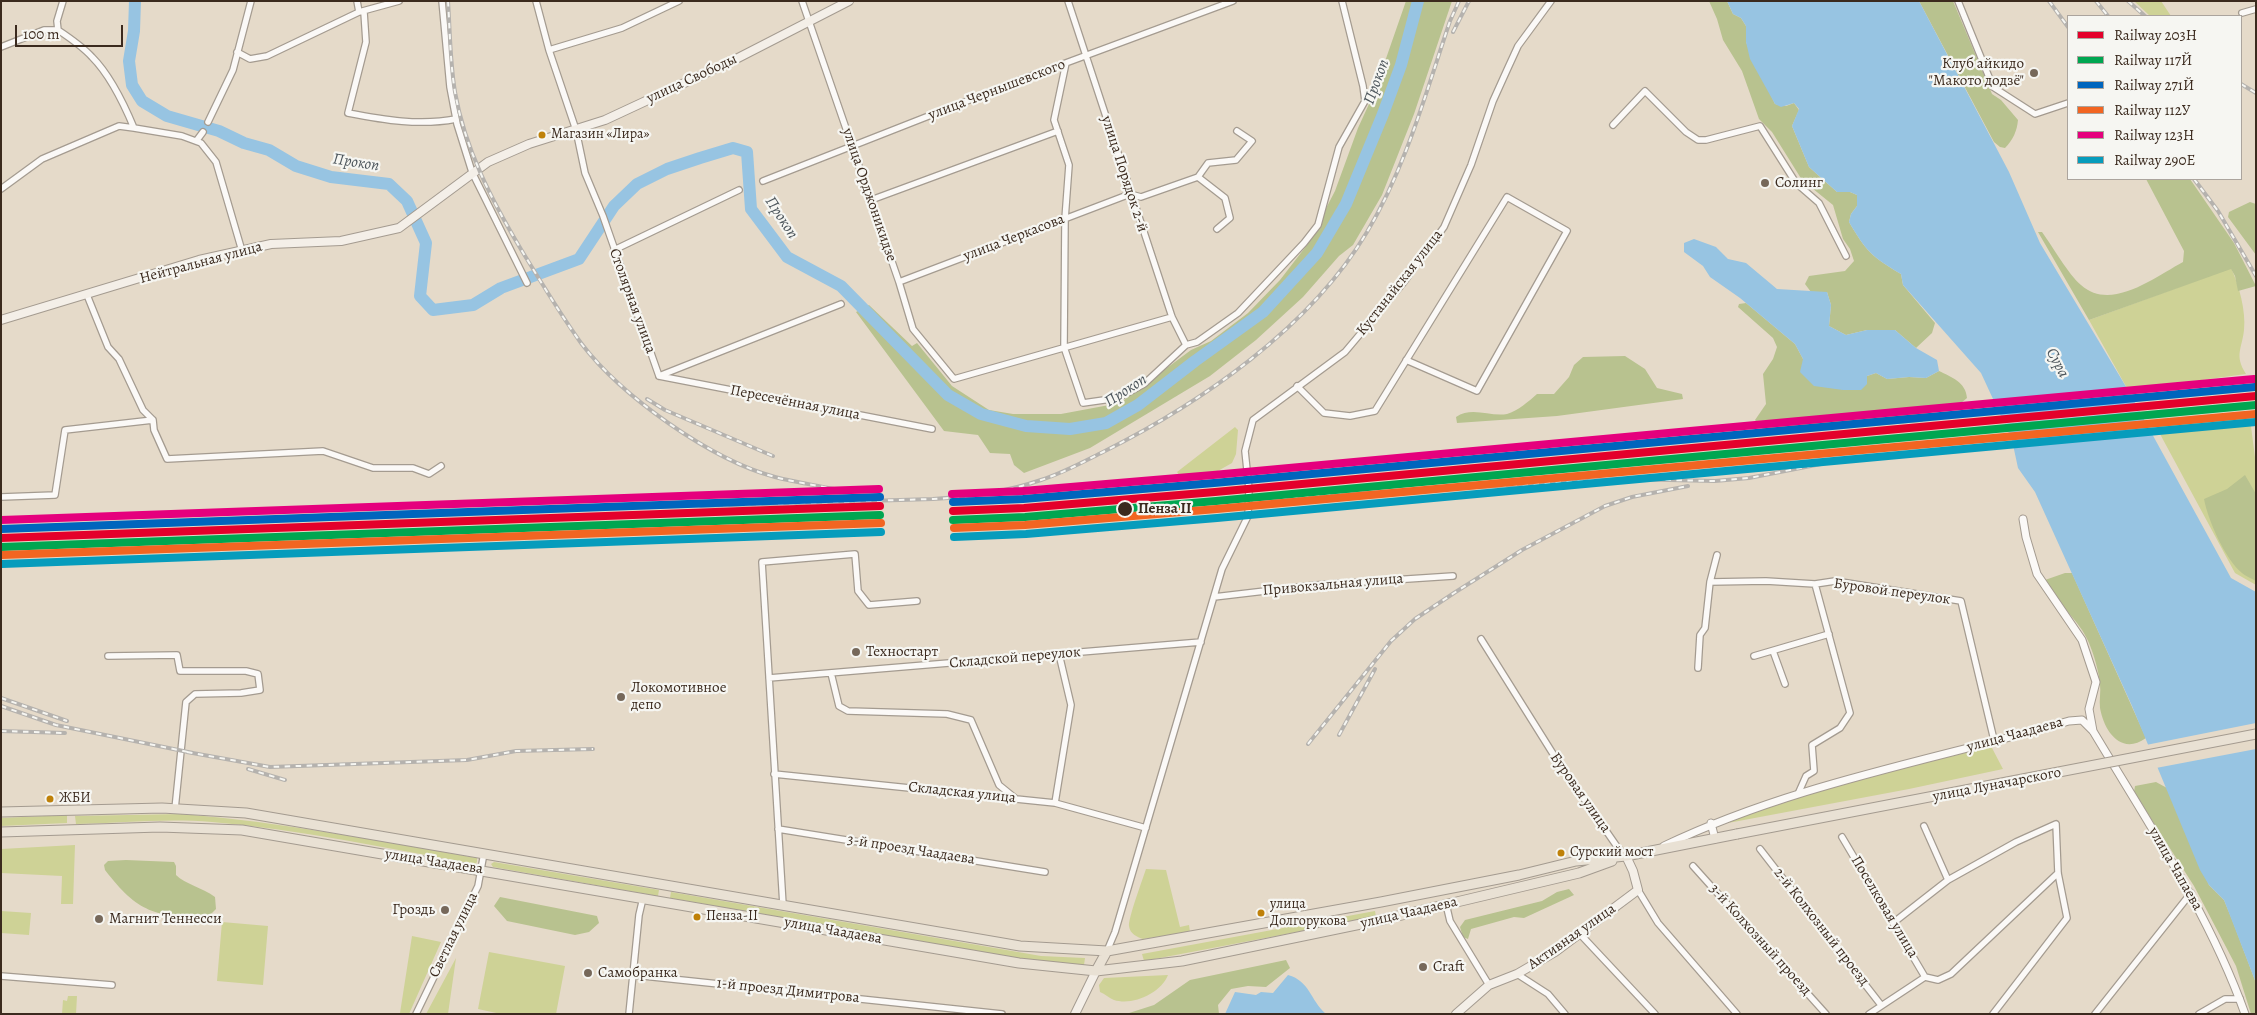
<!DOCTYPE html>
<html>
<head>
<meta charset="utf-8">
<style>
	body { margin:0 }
	#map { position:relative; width:2257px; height:1015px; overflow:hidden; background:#e5dac9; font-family:Alegreya,serif }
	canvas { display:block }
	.frame { position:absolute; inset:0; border:2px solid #3b2a1e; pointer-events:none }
	.legend { position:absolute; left:2067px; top:15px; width:175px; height:165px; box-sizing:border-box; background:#f6f6f2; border:1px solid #aba49d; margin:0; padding:6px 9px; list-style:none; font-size:15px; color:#3b2a1e }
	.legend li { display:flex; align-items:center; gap:10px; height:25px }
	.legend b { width:25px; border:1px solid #aba49d }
	.scale { position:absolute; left:15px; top:25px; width:108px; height:22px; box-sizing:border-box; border:2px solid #3b2a1e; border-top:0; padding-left:6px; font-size:15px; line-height:18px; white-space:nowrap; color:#3b2a1e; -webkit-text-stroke:4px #f6f6f2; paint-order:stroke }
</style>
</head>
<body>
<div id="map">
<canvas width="2257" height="1015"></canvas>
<div class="frame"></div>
<ul class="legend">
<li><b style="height:6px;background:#e4002b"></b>Railway 203Н</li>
<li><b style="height:6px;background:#00a651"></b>Railway 117Й</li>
<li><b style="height:6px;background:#0065bd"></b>Railway 271Й</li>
<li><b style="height:6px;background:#f26522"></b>Railway 112У</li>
<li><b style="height:6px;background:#e5007d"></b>Railway 123Н</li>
<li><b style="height:6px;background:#069cbc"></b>Railway 290Е</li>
</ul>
<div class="scale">100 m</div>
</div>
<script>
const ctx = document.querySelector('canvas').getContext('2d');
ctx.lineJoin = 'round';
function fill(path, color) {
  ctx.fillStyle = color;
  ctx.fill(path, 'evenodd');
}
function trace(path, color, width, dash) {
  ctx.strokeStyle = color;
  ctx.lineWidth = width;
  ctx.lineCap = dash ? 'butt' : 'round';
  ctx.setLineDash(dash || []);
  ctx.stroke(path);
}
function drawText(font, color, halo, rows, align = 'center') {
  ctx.font = font + ' Alegreya,serif';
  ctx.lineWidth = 4.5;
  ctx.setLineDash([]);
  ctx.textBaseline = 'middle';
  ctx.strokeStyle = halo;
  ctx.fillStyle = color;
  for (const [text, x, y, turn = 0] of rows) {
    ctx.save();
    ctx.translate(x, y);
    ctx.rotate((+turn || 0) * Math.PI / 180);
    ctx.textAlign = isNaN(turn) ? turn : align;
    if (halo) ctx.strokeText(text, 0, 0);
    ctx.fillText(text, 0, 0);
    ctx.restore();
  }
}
const green = new Path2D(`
	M2134 1H2161L2171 16H2150Z
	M2231 268C2239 285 2246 311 2244 330 2242 349 2234 355 2246 374L2128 390 2089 320Z
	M2249 411 2256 465V585L2235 573 2153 421Z
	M1235 427 1238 430 1236 454 1232 463 1200 481 1182 479 1177 472Z
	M1987 746 1992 748 2003 769 1909 789 1728 823C1809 786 1900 768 1987 746Z
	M182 814C281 822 379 841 477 858V862L475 864C388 849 300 829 212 822 167 818 121 823 76 824L75 816Z
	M67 815V823L1 826V818Z
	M75 845 73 904H61L62 876 1 873V849Z
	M494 862 659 890 658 896 493 867 491 864Z
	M1146 869 1166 870 1180 927 1189 925 1190 932 1143 939C1137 937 1130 934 1129 926 1128 919 1143 878 1146 869Z
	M671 892 1041 956 1085 958 1084 965 1034 961 670 898Z
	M1 911 31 913 29 935 1 933Z
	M1375 911 1376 917 1144 961 1142 954Z
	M222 922 268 926 263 985 217 981Z
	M412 936 441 942 409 1014 400 1013Z
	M489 952 565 966 556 1014H501L478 1009Z
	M456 958 448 1014H426Z
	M1168 975C1161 993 1133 1006 1114 1000 1109 998 1105 994 1100 992L1099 985 1104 978Z
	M68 996H77L76 1014H62L63 1000 67 1001Z`);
const forest = new Path2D(`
	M1406 1H1452L1414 114 1382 195 1353 245 1339 256 1303 297 1256 340 1210 376 1090 448 1024 473 1014 465 1010 454 990 453 978 435 944 431 856 312 869 305 912 346 917 343 952 386 989 410 1013 414H1061L1120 403 1191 350 1211 341 1248 313 1280 280 1307 245 1335 191 1358 128 1374 93Z
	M1709 1H1727L1733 14 1741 18 1746 26V42L1775 104 1786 106 1794 103 1799 110 1792 126 1809 167 1837 192H1850L1857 195V206L1851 214 1849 222C1866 251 1872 257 1901 274L1903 285 1935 323 1932 333 1916 348 1895 330H1867L1846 335 1829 326 1831 305 1827 292H1811L1805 284 1809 276 1845 271 1854 261 1850 249 1843 239 1833 205 1802 180 1772 132 1759 119 1742 71 1723 40 1717 19Z
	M1919 1H1953L1992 94 2001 100 2018 120C2017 131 2013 140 2005 148L2000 147 1994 142Z
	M2146 179H2190L2234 243 2256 286 2238 291 2235 276 2231 269 2089 320 2038 232H2042C2053 247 2068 274 2081 285 2111 312 2155 277 2183 262L2184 251Z
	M2250 202 2256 204V255L2228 217 2229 212Z
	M1746 303 1795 344 1803 359 1867 376 1876 373 1887 379 1909 377 1926 378 1939 371C1951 377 1966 382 1967 398L1961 403 1936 408 1922 422 1767 434 1755 420 1766 404 1763 374 1773 359 1777 347 1773 338 1738 307 1739 304Z
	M1625 356 1645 369 1657 388 1682 394 1683 399 1557 416 1457 423 1456 417C1472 406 1490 417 1507 414 1518 411 1529 401 1537 394H1554L1569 377 1574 365 1583 357Z
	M2245 475 2256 494V581C2251 578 2245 576 2242 573 2225 559 2208 520 2204 499L2227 489Z
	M2065 573H2072L2146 738C2121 756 2104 731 2100 708 2099 700 2101 692 2100 684 2099 672 2094 655 2089 643 2080 620 2055 603 2045 580Z
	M2156 782 2167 788 2209 885 2224 900 2233 922 2256 983V1014H2251L2236 966 2194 886 2134 792 2135 786Z
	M126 860 174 862 176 866V875C185 884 203 888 215 897L216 909 208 917C155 917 138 913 105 870L104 865 108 861Z
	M1569 889 1574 895 1524 918 1514 917 1471 929 1468 939 1463 937 1460 927 1465 920 1542 901 1557 892Z
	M500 897 597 916 599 923 589 932 575 935 507 921 494 906Z
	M1286 960 1290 968 1266 987 1248 986 1231 989 1218 1005 1219 1014H1126L1154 1005 1190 980Z`);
const water = new Path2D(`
	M1727 1H1919L2009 172 2040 243 2128 390 2231 578 2256 592V983L2224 900 2209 885 2200 870 2132 706 2035 492 2018 468 2012 440 1981 373 1903 285 1901 274C1872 257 1866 251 1849 222L1851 214 1857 206V195L1850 192H1837L1809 167 1792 126 1799 109 1794 103 1781 107 1775 104 1750 59 1746 42V26L1741 18 1733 14Z
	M1694 239 1716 247 1728 259 1746 263 1777 289 1827 292 1831 305 1829 326 1846 335 1867 330H1895L1916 348 1937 360 1939 371 1926 378 1909 377 1887 379 1876 373 1867 376V384L1861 390H1843L1814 386 1800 372 1803 359 1795 344 1740 298 1710 277 1703 266 1684 252V243Z
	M1288 975C1310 981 1310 1000 1326 1014H1225L1235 992 1256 995 1261 992 1273 993Z`);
const pier = new Path2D(`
	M2139 404 2142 411 2002 424 1999 417Z
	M2256 723V749L2156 768 2146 745Z`);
const river = new Path2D(`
	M135 1 134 31 129 61 132 85 142 101 167 116 219 131 244 143 269 150 296 166 331 177 389 184 407 201 426 243 420 296 433 310 473 305 501 288 579 259 614 206 637 184 667 169 700 158 733 148 747 152 751 209 787 257 841 286 948 395 981 414 1026 426 1070 429 1106 423 1138 405 1195 361 1263 312 1317 253 1346 204 1383 114 1401 65 1418 1`);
const minor = new Path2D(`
	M63 1 57 21 58 30C70 38 83 47 92 57 111 76 124 104 134 128L182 136 201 143 216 162 242 251
	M357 1 359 12
	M442 1 450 87 457 124 472 172 527 283
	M536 1 549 50 576 130 585 173 603 216 659 376
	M802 1 899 282 913 329 954 379 1172 317
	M1068 1 1172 317 1186 345
	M1958 1 1993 87 2035 114 2068 103
	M364 12 366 42 348 113C384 120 420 126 456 119
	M2242 13 2256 9
	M1 47 44 30H58
	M549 50 622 28 679 1
	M237 52 250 59 267 56 359 12 399 1
	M1066 63 1054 120 1069 165 1065 219 1064 347 1083 403 1118 398 1144 384 1186 345 1197 342 1238 313 1304 243 1318 225 1339 147 1365 101 1363 86 1342 1
	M208 122 233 70 251 1
	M1613 125 1645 91 1686 132 1698 140H1706L1760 126 1796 183 1819 203 1846 256
	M197 140 203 132
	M1198 177 1225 198 1230 218 1217 229
	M763 181 1028 77 1233 1
	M1 189 42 159 119 126 134 128
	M871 200 1058 131
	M614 250 739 190
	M899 282 1130 194 1141 197 1198 177 1208 163 1236 160 1252 141 1237 131
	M87 295 108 347 119 359 143 410 153 420 154 430 167 459 323 451 373 468H413L429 474 441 466
	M659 376 932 429
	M659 376 841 304
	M1297 386 1324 413 1350 416 1375 411 1507 197 1567 231 1477 391 1406 360
	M1 497 55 495 65 430 153 420
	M1710 582 1766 581 1815 584 1835 581 1961 601 1994 740
	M1214 597 1316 585 1453 576
	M1481 639 1555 757 1618 848 1626 856
	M1773 651 1785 684
	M108 656 177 655 180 671H246L258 674 260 690 241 693 195 694 186 702 175 809
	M1754 656 1829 634
	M1698 668 1700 635 1705 628 1710 582 1717 555
	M831 673 839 706 848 711 947 714 971 720 999 785 1015 798
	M769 678 1201 642
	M774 774 1055 803 1146 828
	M1798 794 1806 776 1814 771 1812 745 1840 728 1850 713 1815 584
	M1055 803 1071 705 1059 654
	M1924 826 1948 880
	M778 829 1045 872
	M1842 837 1925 977
	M1760 849 1881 1005
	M1693 866 1826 1014
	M1638 890 1658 923 1737 1014
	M1446 904 1450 921 1489 985
	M783 905 762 562 855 554 858 591 869 605 917 601
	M1893 923 1948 880 2016 842 2056 824 2058 873 2067 918 1993 1014
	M1580 934 1655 1014
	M1107 951 1115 932 1222 569 1248 516 1249 489 1245 451 1253 420 1345 352 1404 282 1444 227 1471 165 1493 101 1507 70 1518 46 1551 1
	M1517 974 1548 994 1565 1014
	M634 975 1002 1014
	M1 976 112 985
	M1925 977 1938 980 1951 974 2058 873
	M416 1014 478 886 484 853
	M629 1014 639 915 643 898
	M1869 1014 1925 977
	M2095 1014 2191 893
	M2199 1014 2225 999H2240`);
const tertiary = new Path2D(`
	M2023 519 2026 537 2037 574 2082 640 2096 682 2089 709 2093 731
	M1711 823 1715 839
	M1664 846C1793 784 1934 760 2069 721L2082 720 2093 731C2148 823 2209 913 2245 1014`);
const secondary = new Path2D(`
	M1 320 199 260 271 244 341 241 399 228 488 162 529 144 605 120 736 59 849 1
	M1075 1014 1096 971
	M1456 1014 1489 985 1517 974 1555 952 1638 890 1633 871 1626 856`);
const primary = new Path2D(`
	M1 812 162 808 246 813 1020 946 1107 951 1381 902 1519 875 1576 861 1626 856 1737 834
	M1 832 160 827 242 830 1019 963 1096 971 1182 961 1385 919 1579 873 1612 861
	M1096 971 1107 951`);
const rail = new Path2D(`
	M448 1C450 31 450 62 455 92 465 149 492 201 522 251 541 282 560 314 581 343 621 396 711 460 775 477 794 482 815 485 834 489
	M2049 1 2068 27
	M2096 1 2108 16
	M2128 1 2145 16
	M1453 32 1469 1
	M2241 84 2256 93
	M2194 179 2218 211 2256 276
	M647 399 665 410 773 456
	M1259 499 1622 479 1715 481 1749 478 1821 464
	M701 506 933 499C970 497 1006 492 1041 480 1063 473 1083 462 1103 452 1201 403 1310 328 1367 232 1406 167 1426 92 1450 21L1459 1
	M1 698 67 721
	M1 706 56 725 193 753
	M1 731 65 733
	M1339 735 1375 669
	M1308 744 1391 641 1415 619 1454 593 1522 550 1605 506 1632 497 1688 486
	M187 752 270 767 467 760 516 751 593 749
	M248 769 285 780`);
const primaryBridge = new Path2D(`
	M1737 834 2256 734`);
const rail1 = new Path2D(`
	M953 511 1024 508 1215 492 2256 396
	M1 538 880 506`);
const rail2 = new Path2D(`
	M953 520 1025 517 1216 501 2256 405
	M1 547 880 515`);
const rail3 = new Path2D(`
	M953 502 1023 499 1214 483 2255 387
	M1 529 880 497`);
const rail4 = new Path2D(`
	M954 528 1025 525 1217 509 2256 414
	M2 555 881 523`);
const rail5 = new Path2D(`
	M952 494 1023 491 1213 475 2254 379
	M1 520 879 489`);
const rail6 = new Path2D(`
	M954 537 1026 534 1217 518 2256 422
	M2 564 881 532`);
const markers = [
	[2034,73,5,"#76685a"],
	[542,135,4.5,"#bf8109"],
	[1765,183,5,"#76685a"],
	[1125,509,8,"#3b2a1e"],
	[856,652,5,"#76685a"],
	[621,697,5,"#76685a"],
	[50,799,4.5,"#bf8109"],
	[1561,853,4.5,"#bf8109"],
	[445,910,5,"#76685a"],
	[1261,913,4.5,"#bf8109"],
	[697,917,4.5,"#bf8109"],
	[99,919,5,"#76685a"],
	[1423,967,5,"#76685a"],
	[588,973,5,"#76685a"]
];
const busNames = [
	["Магазин «Лира»",551,135],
	["ЖБИ",59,799],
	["Сурский мост",1570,853],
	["улица",1270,905],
	["Долгорукова",1270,922],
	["Пенза-II",706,917]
];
const poiNames = [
	["Клуб айкидо",2024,64,"right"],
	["\"Макото додзё\"",2024,81,"right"],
	["Солинг",1775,183],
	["Техностарт",866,652],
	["Локомотивное",631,688],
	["депо",631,705],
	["Гроздь",435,910,"right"],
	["Магнит Теннесси",109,919],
	["Craft",1433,967],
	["Самобранка",598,973]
];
const streetNames = [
	["улица Свободы",692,79,-25],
	["улица Чернышевского",997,90,-21],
	["улица Порядок 2-й",1124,174,72],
	["улица Орджоникидзе",869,195,71],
	["улица Черкасова",1014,238,-21],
	["Нейтральная улица",201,263,-15],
	["Кустанайская улица",1400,283,-52],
	["Столярная улица",632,301,70],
	["Пересечённая улица",795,403,11],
	["Привокзальная улица",1333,585,-5],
	["Буровой переулок",1892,592,8],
	["Складской переулок",1015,658,-5],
	["улица Чаадаева",2015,735,-15],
	["улица Луначарского",1997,785,-11],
	["Складская улица",962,793,6],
	["Буровая улица",1580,793,55],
	["3-й проезд Чаадаева",911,850,9],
	["улица Чаадаева",434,862,9],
	["улица Чапаева",2175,869,60],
	["Поселковая улица",1884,907,59],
	["улица Чаадаева",1409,913,-13],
	["2-й Колхозный проезд",1821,927,52],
	["улица Чаадаева",833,931,10],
	["Светлая улица",454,935,-64],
	["Активная улица",1572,937,-35],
	["3-й Колхозный проезд",1760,940,48],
	["1-й проезд Димитрова",788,991,6]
];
const stopNames = [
	["Пенза II",1138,509]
];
const waterNames = [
	["Прокоп",1377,82,-70],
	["Прокоп",356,163,9],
	["Прокоп",781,218,57],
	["Сура",2057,363,62],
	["Прокоп",1126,391,-33]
];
fill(green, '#ced296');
fill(forest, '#b8c28f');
fill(water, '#97c4e2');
fill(pier, '#e5dac9');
trace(river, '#97c4e2', 12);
trace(minor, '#a49b90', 8);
trace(tertiary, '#a49b90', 9);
trace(secondary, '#a49b90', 10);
trace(primary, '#a49b90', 11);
trace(minor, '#fbf9f7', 5.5);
trace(tertiary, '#fbf9f7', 7);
trace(secondary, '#f4efe8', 8);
trace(primary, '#e9e1d4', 9);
trace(rail, '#b5b2ae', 4);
trace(rail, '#f6f6f2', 2, [5.5]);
trace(primaryBridge, '#a49b90', 11, []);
trace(primaryBridge, '#e9e1d4', 9);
trace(rail1, '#e4002b', 8);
trace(rail2, '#00a651', 8);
trace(rail3, '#0065bd', 8);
trace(rail4, '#f26522', 8);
trace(rail5, '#e5007d', 8);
trace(rail6, '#069cbc', 8);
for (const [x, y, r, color] of markers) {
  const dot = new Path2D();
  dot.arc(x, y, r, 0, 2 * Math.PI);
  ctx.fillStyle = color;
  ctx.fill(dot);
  trace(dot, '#f6f6f2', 2);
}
drawText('14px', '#3b2a1e', '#f6f6f2', busNames, 'left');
drawText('15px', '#3b2a1e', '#f6f6f2', poiNames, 'left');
drawText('15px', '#3b2a1e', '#f6f6f2', streetNames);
drawText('bold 15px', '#3b2a1e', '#f6f6f2', stopNames, 'left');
drawText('italic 16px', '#4d565c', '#f6f6f2', waterNames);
</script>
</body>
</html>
